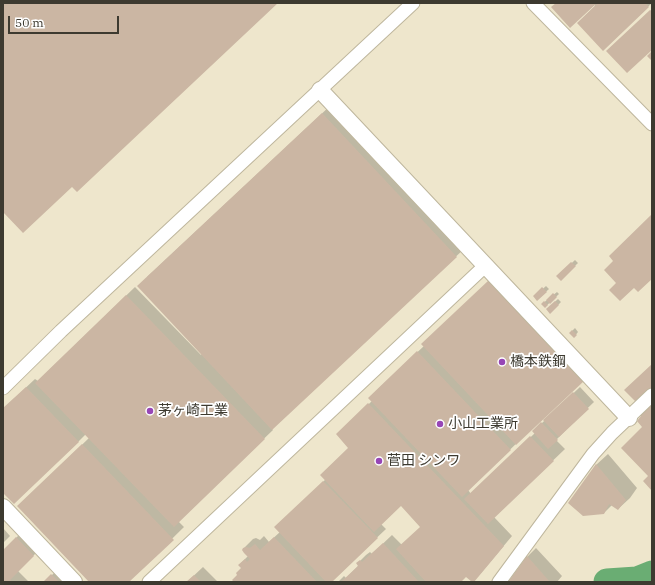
<!DOCTYPE html>
<html>
<head>
<meta charset="utf-8">
<style>
	body { margin:0 }
	#map { position:relative; width:655px; height:585px; overflow:hidden; background:#eee6cc; font-family:"IBM Plex Serif",serif }
	canvas { display:block }
	.frame { position:absolute; inset:0; border:4px solid #3d3a30; pointer-events:none }
	.scale { position:absolute; left:8px; top:16px; width:111px; height:18px; box-sizing:border-box; border:2px solid #3d3a30; border-top:0; padding-left:5px; font-size:12px; line-height:14px; white-space:nowrap; color:#3d3a30; -webkit-text-stroke:3px #fff; paint-order:stroke }
</style>
</head>
<body>
<div id="map">
<canvas width="655" height="585"></canvas>
<div class="frame"></div>
<div class="scale">50 m</div>
</div>
<script>
const ctx = document.querySelector('canvas').getContext('2d');
ctx.lineJoin = 'round';
function fill(path, color) {
  ctx.fillStyle = color;
  ctx.fill(path, 'evenodd');
}
function trace(path, color, width, dash) {
  ctx.strokeStyle = color;
  ctx.lineWidth = width;
  ctx.lineCap = dash ? 'butt' : 'round';
  ctx.setLineDash(dash || []);
  ctx.stroke(path);
}
function drawText(font, color, halo, rows, align = 'center') {
  ctx.font = font + ' "IBM Plex Serif","Noto Sans JP",serif';
  ctx.lineWidth = 3.5;
  ctx.setLineDash([]);
  ctx.textBaseline = 'middle';
  ctx.strokeStyle = halo;
  ctx.fillStyle = color;
  for (const [text, x, y, turn = 0] of rows) {
    ctx.save();
    ctx.translate(x, y);
    ctx.rotate((+turn || 0) * Math.PI / 180);
    ctx.textAlign = isNaN(turn) ? turn : align;
    if (halo) ctx.strokeText(text, 0, 0);
    ctx.fillText(text, 0, 0);
    ctx.restore();
  }
}
const shadow = new Path2D(`
	M557 3H652L603 49 578 23 595 6 594 4Z
	M331 105 465 248 272 429 273 430 178 521 184 527 128 582H91L30 495 89 438 86 434 78 442 3 491V409L35 379 38 381 135 287 201 355 202 353 147 277Z
	M575 260 578 263 561 279 558 276Z
	M546 286 549 289 538 299 535 296Z
	M557 292 559 294 545 307 542 304Z
	M558 299 561 302 551 312 547 309Z
	M575 328 578 332 574 337 570 333Z
	M424 346 519 441 468 490 471 494 535 433 533 431 542 423 580 387 594 402 565 430H566L556 440 565 449 494 517 512 536 481 573 466 576 459 582H338L344 576 346 578 359 565 358 563 366 555 370 552 372 554 392 535 402 545 421 527 401 505 381 524 386 529 330 582H235L242 568 239 565 248 556 244 548 253 539 256 538 260 540 264 536 269 542 280 532 284 519 326 479 349 448 346 426 372 401 378 389Z
	M608 454 637 488 630 498 618 509 612 505 604 513 596 465Z
	M3 528 10 536 3 543Z
	M25 529 42 547 18 571 29 582H3V551Z
	M536 548 562 576 557 582H510L527 557Z
	M61 566 76 582H45Z
	M203 567 218 582H187Z`);
const river = new Path2D(`
	M607 582 637 580 652 574`);
const building = new Path2D(`
	M3 3H278L77 192 72 187 23 233 3 212Z
	M556 3H597L570 28 551 7Z
	M598 3H645L649 7 603 51 577 23Z
	M650 10 652 11V50L627 73 606 51Z
	M652 51V61L647 56Z
	M322 113 457 257 272 430 137 286Z
	M652 214V279L638 292 634 288 620 301 609 290 616 283 604 270 613 261 609 256Z
	M571 262 576 266 561 281 556 276Z
	M489 280 584 381 516 445 421 344Z
	M542 287 547 292 537 301 533 296Z
	M553 293 557 297 550 304 546 300Z
	M126 295 265 439 174 527 35 383Z
	M544 301 548 305 545 308 541 304Z
	M555 301 559 305 550 314 546 309Z
	M572 330 577 335 574 338 569 333Z
	M417 351 511 450 462 497 368 398Z
	M652 364V387L636 402 624 390Z
	M26 387 79 442 14 504 3 493V408Z
	M573 392 589 409 559 437 543 420Z
	M368 403 504 546 474 582H472L466 577 461 582H426L396 549 420 527 401 506 374 532 320 475 348 448 336 434Z
	M652 404V491L643 481 648 476 621 448 642 427 637 421 641 416 640 415Z
	M541 422 558 440 548 449 532 431Z
	M530 436 554 461 488 524 464 499Z
	M82 444 174 540 129 582H89L17 506Z
	M596 464 626 500 618 510 609 504 604 514 583 516 568 503Z
	M323 481 378 538 332 582H326L274 527Z
	M16 537 34 556 10 580 12 582H3V550Z
	M274 537 317 582H234L232 580 237 575 236 573 241 568 238 565 245 559 247 562 250 559 244 553 242 550 243 548 246 547 250 548 255 544 260 550Z
	M383 543 419 582H341L358 566 356 563 360 560 362 562Z
	M527 556 550 582H508Z
	M51 574 59 582H43Z
	M194 575 201 582H186Z`);
const minor = new Path2D(`
	M533 3 652 124
	M3 388 61 331 413 3
	M149 582 486 265
	M499 582 593 454 612 433 652 395`);
const tertiary = new Path2D(`
	M320 90 629 418
	M3 507 74 582`);
const markers = [
	[502,362,4,"#9746b6"],
	[150,411,4,"#9746b6"],
	[440,424,4,"#9746b6"],
	[379,461,4,"#9746b6"]
];
const poiNames = [
	["橋本鉄鋼",510,362],
	["茅ヶ崎工業",158,411],
	["小山工業所",448,424],
	["菅田 シンワ",387,461]
];
fill(shadow, '#0003');
trace(river, '#6aad73', 27);
fill(building, '#cbb6a3');
trace(minor, '#beb69d', 15);
trace(tertiary, '#beb69d', 18);
trace(minor, '#fff', 13);
trace(tertiary, '#fff', 16);
for (const [x, y, r, color] of markers) {
  const dot = new Path2D();
  dot.arc(x, y, r, 0, 2 * Math.PI);
  ctx.fillStyle = color;
  ctx.fill(dot);
  trace(dot, '#fff', 1.5);
}
drawText('14px', '#3d3a30', '#fff', poiNames, 'left');
</script>
</body>
</html>
